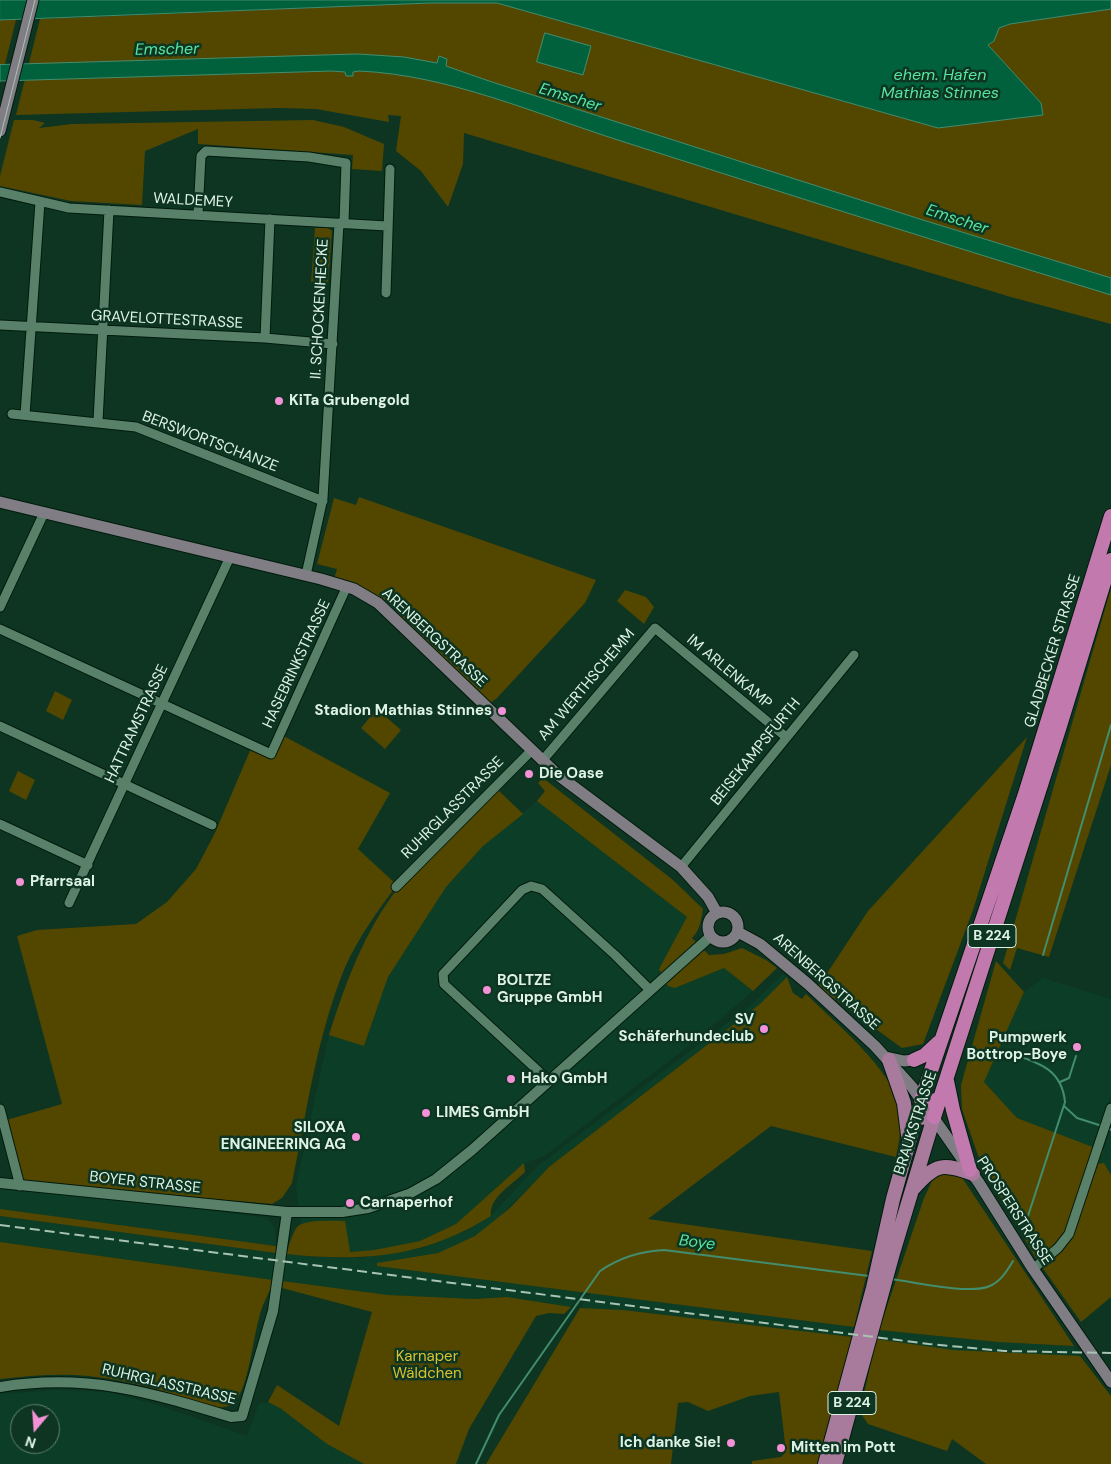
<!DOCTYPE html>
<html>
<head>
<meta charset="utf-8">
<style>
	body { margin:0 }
	#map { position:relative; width:1111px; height:1464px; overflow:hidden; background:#0d3522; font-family:"DM Sans",sans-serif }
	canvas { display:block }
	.north { position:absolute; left:10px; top:1404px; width:50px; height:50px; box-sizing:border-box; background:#0d3522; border:1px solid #618170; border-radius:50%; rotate:198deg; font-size:14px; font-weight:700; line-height:20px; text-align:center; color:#def3e6 }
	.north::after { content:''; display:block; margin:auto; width:18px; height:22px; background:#f391d6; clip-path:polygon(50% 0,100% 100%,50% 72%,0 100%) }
</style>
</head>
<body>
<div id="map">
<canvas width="1111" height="1464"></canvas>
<div class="north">N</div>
</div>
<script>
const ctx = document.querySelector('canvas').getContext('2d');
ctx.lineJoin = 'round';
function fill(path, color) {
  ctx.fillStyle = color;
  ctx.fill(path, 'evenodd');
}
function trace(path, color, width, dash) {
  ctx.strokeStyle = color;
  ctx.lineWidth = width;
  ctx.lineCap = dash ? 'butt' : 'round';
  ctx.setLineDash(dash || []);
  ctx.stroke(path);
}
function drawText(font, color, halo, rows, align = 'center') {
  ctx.font = font + ' "DM Sans",sans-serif';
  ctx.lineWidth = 5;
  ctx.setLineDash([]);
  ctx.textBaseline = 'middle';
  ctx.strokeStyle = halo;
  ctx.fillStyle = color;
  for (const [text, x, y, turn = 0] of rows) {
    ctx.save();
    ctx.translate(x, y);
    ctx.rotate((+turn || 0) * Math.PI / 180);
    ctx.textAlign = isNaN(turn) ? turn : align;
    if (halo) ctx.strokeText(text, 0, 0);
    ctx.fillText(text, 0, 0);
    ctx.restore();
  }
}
const built = new Path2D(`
	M537 801 687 917 659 969 675 988 724 968 753 991 690 1045 543 1157 524 1163 456 1224 420 1241 374 1250 350 1252 315 1222 301 1224 296 1185 329 1035 365 1045 388 977 446 887 483 846Z
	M783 974 787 977 760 1004 549 1167 494 1222 475 1236 439 1253 378 1263 377 1266 582 1292 571 1307 507 1297 475 1299 388 1295 282 1281 286 1254 316 1257 360 1258 396 1253 423 1248 466 1231 491 1216 535 1168 751 1005Z
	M1043 978 1111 999V1095L1092 1148 1017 1118 984 1082 1024 992Z
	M1111 1128V1175L1104 1163 1098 1165Z
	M0 1183 267 1218 275 1228 276 1246 0 1209Z
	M0 1216 276 1253 273 1280 0 1242Z
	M591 1293 854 1327 852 1337 623 1310 580 1308Z
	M879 1330 998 1342 1074 1346 1080 1356 953 1350 876 1339Z
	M58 1390 108 1392 157 1405 247 1436 258 1406 261 1403H270L280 1408 327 1444 364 1464H0V1394ZM20 1414H50V1444H20Z`);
const green = new Path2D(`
	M431 3H497L938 128 1042 115 1041 103 988 45 994 41 999 28 1010 24 1111 9V324L1011 297 464 133 463 164 448 207 421 171 396 151 401 116 388 115 389 122 316 109 279 108 16 115 40 19Z
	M0 20H16L0 84Z
	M14 120H33L45 123 39 128 72 124 313 120 344 127 384 144 382 171 352 169 353 155 198 144V129L145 151 142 205 71 201 0 186V176Z
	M315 228H328L332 231 328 282H311Z
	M359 497 596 580 585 603 497 698 486 706 393 617 333 582 337 569 317 564 334 498 356 505Z
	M1111 588V765L1049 957 1017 948 1010 970 1003 963Z
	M625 590 646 597 654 607 644 624 617 601Z
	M55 691 72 700 63 720 46 711Z
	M377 709 401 730 385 749 361 728Z
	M280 734 390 793 358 849 397 885C378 910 359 937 346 965 317 1034 307 1111 292 1183L282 1198 272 1204 143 1193 20 1186 3 1121 62 1104 17 936 37 930 136 924 167 902 196 869 215 833 252 746 270 755Z
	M1027 737 973 910 923 1044 902 1048 818 987 868 911Z
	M18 771 35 780 26 800 9 791Z
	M543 778 673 880 703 909C701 920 700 930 692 938L709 955 724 954 742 948 766 960 777 968 753 991 724 968 675 988 668 986 659 969 687 917 537 801 545 791 538 783Z
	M496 788 523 814 483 846 446 887 388 977 364 1046 329 1035C346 982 364 932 398 888Z
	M996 961 1024 992 984 1082 1017 1118 1103 1151 1098 1164 1104 1163 1111 1175V1297L1081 1322 1035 1257 980 1161 962 1109 961 1085Z
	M787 977 793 993 802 999 806 994C833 1021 900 1075 901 1115 901 1129 899 1144 896 1157L771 1126 648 1219 872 1251 854 1327 377 1266V1263L438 1253 475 1236 510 1208 549 1167 760 1004Z
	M524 1163 525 1172C513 1184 488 1198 491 1216 424 1258 363 1262 286 1254 289 1246 292 1234 297 1227 304 1219 335 1221 345 1221L350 1252 374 1250 420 1241 456 1224Z
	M943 1173 961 1176 1074 1346 998 1342 879 1330 924 1198 932 1181Z
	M0 1209 276 1246V1253L0 1216Z
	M0 1242 273 1280C271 1289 267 1296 263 1305 253 1331 251 1379 236 1401 231 1407 222 1408 215 1407 173 1394 132 1380 88 1376 59 1373 29 1376 0 1379Z
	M282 1281 388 1295 475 1299 507 1297 571 1307 564 1314 549 1313 536 1316 469 1429 456 1464H364L327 1444 280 1408 268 1402 277 1385 339 1426 372 1312 282 1288Z
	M580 1308 623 1310 852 1337 817 1464H752V1461L781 1457 786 1452 779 1392 750 1396 708 1411 688 1402 678 1403 671 1464H486Z
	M876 1339 953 1350 1080 1356 1111 1396V1464H986L952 1439 947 1451 868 1424 860 1412Z`);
const water = new Path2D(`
	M0 0H1111V9L1010 24 999 28 994 41 988 45 1041 103 1043 115 938 128 497 3H431L0 20Z
	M545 33 591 46 583 75 537 62Z
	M358 54 404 57 437 63 439 56 447 59 446 66 489 81 923 220 1111 278V295C947 245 784 193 621 141 536 114 449 75 359 71L353 72V76H346L345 72 332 71 0 81V65Z`);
const stream = new Path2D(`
	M1043 955 1111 725
	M1015 1055C1041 1063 1062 1071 1065 1102L1028 1216
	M1060 1082 1069 1078 1076 1056
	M1064 1106 1077 1118 1099 1125
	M1110 1129 1111 1130
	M891 1279C915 1282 969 1295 990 1286 1001 1281 1007 1271 1013 1261
	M476 1464 499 1415 600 1271C619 1258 641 1251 664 1250L869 1276`);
const minor = new Path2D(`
	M0 192 69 208 387 226
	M198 214 201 156 206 151 309 157 346 163 344 223
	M386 293 390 169
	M0 325 265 338 333 344
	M265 338 270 219
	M12 414 136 427 323 501
	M25 415 40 202
	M98 421 109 210
	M306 575 323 498 339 223
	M0 607 44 513
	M0 629 271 754 347 586
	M0 726 212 825
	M542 761 655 628 786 737
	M0 824 88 865
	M681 867 854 655
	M396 887 531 751
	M69 903 230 557
	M548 1080 444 984 443 974 522 890 531 886 542 889 615 955 650 990
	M0 1109 20 1186
	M1033 1269 1058 1248 1069 1234 1111 1108`);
const tertiary = new Path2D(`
	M0 1183 287 1212H342L368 1208 409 1194 436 1179 472 1150 711 936
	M0 1387C87 1373 149 1392 231 1417L242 1416 273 1311 287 1212`);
const secondary = new Path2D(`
	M0 131 33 0
	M0 502 321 579 354 589 378 603 558 775 681 867 708 897 717 913
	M708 927a15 15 0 1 1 30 0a15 15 0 1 1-30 0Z
	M738 932 760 944 808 984 875 1046 912 1087 979 1183 1033 1269 1111 1382
	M886 1057 904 1061 914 1060`);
const primary = new Path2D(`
	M889 1060 904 1103 908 1135
	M914 1188C936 1163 943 1163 973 1174
	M825 1464 873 1288 893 1199 918 1110
	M835 1464 893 1253 934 1117 916 1118`);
const trunk = new Path2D(`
	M914 1060 925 1055 939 1042
	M947 1081 953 1110 970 1170
	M940 1098 934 1101 921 1100 1025 794 1111 516
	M934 1117 1059 729 1111 560`);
const tram = new Path2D(`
	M0 138 35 0`);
const rail = new Path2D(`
	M0 1225 929 1344 1004 1351 1111 1353`);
const markers = [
	[279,401,5,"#f391d6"],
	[502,711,5,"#f391d6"],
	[529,774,5,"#f391d6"],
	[20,882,5,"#f391d6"],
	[487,990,5,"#f391d6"],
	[764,1029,5,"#f391d6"],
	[1077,1047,5,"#f391d6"],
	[511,1079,5,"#f391d6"],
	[426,1113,5,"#f391d6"],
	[356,1137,5,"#f391d6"],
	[350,1203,5,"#f391d6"],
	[731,1443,5,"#f391d6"],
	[781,1448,5,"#f391d6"]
];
const shields = [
	[992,936,48],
	[852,1403,48]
];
const shieldNames = [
	["B 224",992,936],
	["B 224",852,1403]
];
const streetNames = [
	["WALDEMEY",193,201,3],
	["II. SCHOCKENHECKE",320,309,-87],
	["GRAVELOTTESTRASSE",167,320,3],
	["BERSWORTSCHANZE",210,442,21],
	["ARENBERGSTRASSE",434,638,43],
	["GLADBECKER STRASSE",1053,651,-73],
	["HASEBRINKSTRASSE",297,664,-65],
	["IM ARLENKAMP",729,672,40],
	["AM WERTHSCHEMM",587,685,-50],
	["HATTRAMSTRASSE",137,724,-65],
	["BEISEKAMPSFURTH",756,752,-51],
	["RUHRGLASSTRASSE",453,808,-45],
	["ARENBERGSTRASSE",826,982,42],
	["BRAUKSTRASSE",916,1123,-72],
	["BOYER STRASSE",145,1183,6],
	["PROSPERSTRASSE",1014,1211,57],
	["RUHRGLASSTRASSE",169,1385,13]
];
const poiNames = [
	["KiTa Grubengold",289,401],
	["Stadion Mathias Stinnes",492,711,"right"],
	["Die Oase",539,774],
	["Pfarrsaal",30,882],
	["BOLTZE",497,981],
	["Gruppe GmbH",497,998],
	["SV",754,1020,"right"],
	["Schäferhundeclub",754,1037,"right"],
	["Pumpwerk",1067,1038,"right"],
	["Bottrop-Boye",1067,1055,"right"],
	["Hako GmbH",521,1079],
	["LIMES GmbH",436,1113],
	["SILOXA",346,1128,"right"],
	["ENGINEERING AG",346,1145,"right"],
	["Carnaperhof",360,1203],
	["Ich danke Sie!",721,1443,"right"],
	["Mitten im Pott",791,1448]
];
const parkNames = [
	["Karnaper",427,1357],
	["Wäldchen",427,1374]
];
const waterNames = [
	["Emscher",167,50,-1],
	["ehem. Hafen",940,76],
	["Mathias Stinnes",940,94],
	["Emscher",570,98,17],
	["Emscher",957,220,18],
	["Boye",697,1243,7]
];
fill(built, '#0c3e27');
fill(green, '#534700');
fill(water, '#00613c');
trace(water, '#438d6f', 1);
trace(stream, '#438d6f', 2);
trace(minor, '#001b0d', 11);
trace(tertiary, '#001b0d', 12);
trace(secondary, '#001b0d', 13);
trace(primary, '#001b0d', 16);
trace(trunk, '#001b0d', 16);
trace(minor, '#59816a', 9);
trace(tertiary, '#59816a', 10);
trace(secondary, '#807e84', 11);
trace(primary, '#a87b9d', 14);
trace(trunk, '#c279ae', 14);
trace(tram, '#a9c3b4', 1);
trace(rail, '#a9c3b4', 2, [10, 5]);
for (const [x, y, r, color] of markers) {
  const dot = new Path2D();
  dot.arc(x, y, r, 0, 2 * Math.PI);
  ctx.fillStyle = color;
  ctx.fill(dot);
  trace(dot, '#0d3522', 2);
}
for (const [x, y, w] of shields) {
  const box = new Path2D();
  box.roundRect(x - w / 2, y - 11.5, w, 23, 4);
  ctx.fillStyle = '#0d3522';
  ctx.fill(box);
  trace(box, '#def3e6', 1);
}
drawText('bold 14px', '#def3e6', null, shieldNames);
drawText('15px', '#def3e6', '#0d3522', streetNames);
drawText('bold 15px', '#def3e6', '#0d3522', poiNames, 'left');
drawText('15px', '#dbc22f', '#0d3522', parkNames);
drawText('italic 16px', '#58e5a1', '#0d3522', waterNames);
</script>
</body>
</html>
